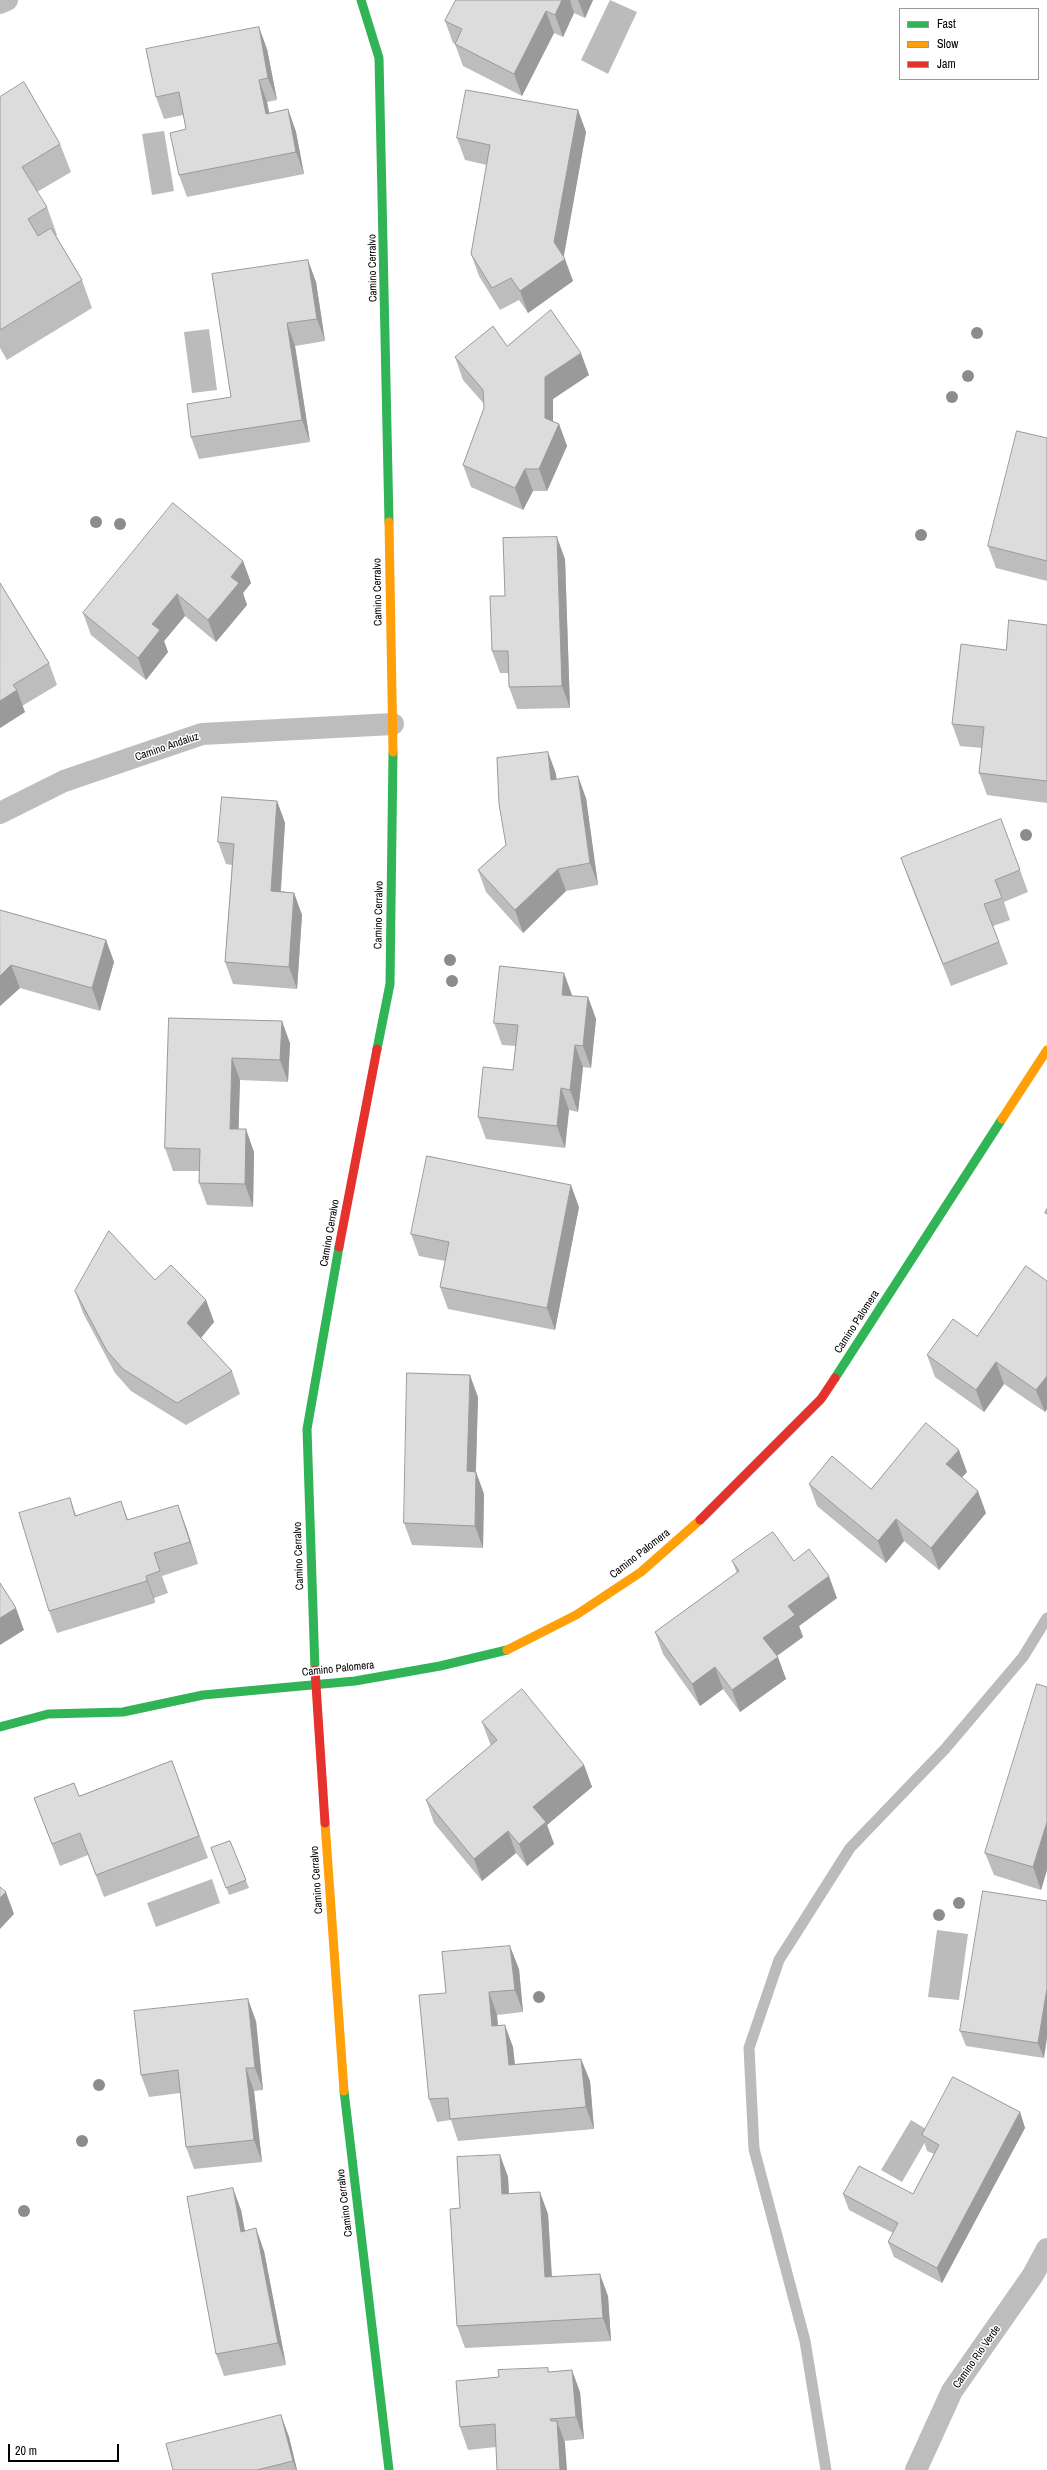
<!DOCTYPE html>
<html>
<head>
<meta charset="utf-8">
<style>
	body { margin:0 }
	#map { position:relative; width:1047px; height:2470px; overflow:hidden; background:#fff; font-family:"Archivo Narrow",sans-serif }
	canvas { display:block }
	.legend { position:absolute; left:899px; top:8px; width:140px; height:72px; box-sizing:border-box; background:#fff; border:1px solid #999; margin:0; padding:5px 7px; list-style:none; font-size:12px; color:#000 }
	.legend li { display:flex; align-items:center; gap:8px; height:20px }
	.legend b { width:20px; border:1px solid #999 }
	.scale { position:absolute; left:8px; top:2444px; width:111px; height:18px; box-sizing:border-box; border:2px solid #000; border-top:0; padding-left:5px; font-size:12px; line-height:14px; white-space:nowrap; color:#000; -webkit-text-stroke:3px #fff; paint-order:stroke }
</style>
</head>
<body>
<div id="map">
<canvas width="1047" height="2470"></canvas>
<ul class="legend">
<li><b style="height:5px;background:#30b455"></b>Fast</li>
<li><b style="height:5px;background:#ff9f0a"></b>Slow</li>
<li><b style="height:5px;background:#e5322d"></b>Jam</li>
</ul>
<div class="scale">20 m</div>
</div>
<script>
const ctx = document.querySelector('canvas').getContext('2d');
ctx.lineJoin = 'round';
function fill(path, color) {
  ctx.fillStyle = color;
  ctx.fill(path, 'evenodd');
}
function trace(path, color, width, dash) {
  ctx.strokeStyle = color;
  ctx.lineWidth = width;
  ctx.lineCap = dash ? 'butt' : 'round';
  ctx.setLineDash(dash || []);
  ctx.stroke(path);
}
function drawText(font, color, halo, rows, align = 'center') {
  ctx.font = font + ' "Archivo Narrow",sans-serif';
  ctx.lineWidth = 3;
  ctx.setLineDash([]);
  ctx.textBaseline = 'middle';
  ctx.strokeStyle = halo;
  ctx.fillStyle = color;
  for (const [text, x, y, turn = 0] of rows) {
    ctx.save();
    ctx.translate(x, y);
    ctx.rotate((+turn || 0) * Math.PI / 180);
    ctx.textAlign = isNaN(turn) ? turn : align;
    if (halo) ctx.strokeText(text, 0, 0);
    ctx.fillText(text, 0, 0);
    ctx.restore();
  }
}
const water = new Path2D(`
	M610 0 637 12 608 74 581 60Z
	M164 131 174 191 152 195 142 134Z
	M209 329 217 390 192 393 184 332Z
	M212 1879 220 1903 156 1927 147 1903Z
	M937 1930 968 1934 959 2000 928 1997Z
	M911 2120 931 2132 902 2182 881 2170Z`);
const stream = new Path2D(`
	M826 2470 805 2341 754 2149 749 2048 779 1960 850 1848 945 1749 1023 1657 1047 1618`);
const street = new Path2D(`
	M0 3 7 0
	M0 813 64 781 202 734 393 724
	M916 2470 952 2391 1033 2275 1047 2249`);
const fast = new Path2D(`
	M361 0 379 58 389 522
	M377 1049 390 984 393 752
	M835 1378 1002 1119
	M315 1670 307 1429 339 1247
	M0 1727 48 1714 123 1712 203 1695 355 1681 440 1666 507 1650
	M344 2091 389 2470`);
const slow = new Path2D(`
	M389 522 393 752
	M1002 1119 1047 1050
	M507 1650 576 1615 641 1572 700 1520
	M325 1823 344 2091`);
const jam = new Path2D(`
	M339 1247 377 1049
	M700 1520 821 1399 835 1378
	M315 1670 325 1823`);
const trees = [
	[977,333],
	[968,376],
	[952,397],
	[96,522],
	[120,524],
	[921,535],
	[1026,835],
	[450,960],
	[452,981],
	[959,1903],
	[939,1915],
	[539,1997],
	[99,2085],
	[82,2141],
	[24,2211]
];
const wall = new Path2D(`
	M456 0H593L585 18 574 13 563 37 554 33 522 96 463 66 455 44 453 43 445 21Z
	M267 49 277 100 267 102 269 113 288 109 296 132 304 174 187 197 179 175 186 129 183 115 164 119 156 97Z
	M0 97 60 144 71 172 37 192 47 207 57 235 56 236 82 280 92 308 7 360 0 348Z
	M578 110 586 132 563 257 573 281 528 313 519 300 500 310 479 276 471 254 487 165 465 160 457 138Z
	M316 282 325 341 295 346 310 442 199 459 191 437 231 397Z
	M507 346 589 375 553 399V422L559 424 567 446 547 491H533L523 510 471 487 463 465 484 408V404L463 380 455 357Z
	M1047 438V581L996 568 988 546Z
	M565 559 570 708 517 709 509 687V673H500L492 651 505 596Z
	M243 561 251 583 243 593 247 605 216 642 185 616 164 641 168 652 146 680 91 635 83 613Z
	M0 583 49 663 57 685 22 706 25 712 0 728Z
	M1047 625V803L987 795 979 773 982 748 960 746 952 724 1006 650Z
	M548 752 556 774V779L586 798 598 885 566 891 523 933 486 892 478 870 506 845Z
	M277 801 285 823 281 891 294 893 302 915 297 989 233 984 225 962 232 865 226 864 218 842Z
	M901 858 1020 870 1028 892 1004 902 1010 920 993 926 1008 964 951 986 909 880Z
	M0 910 106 940 114 962 100 1011 20 988 0 1006Z
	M572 996 588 997 596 1019 591 1068 583 1067 578 1112 569 1110 565 1148 486 1139 478 1117 513 1070 516 1046 502 1045 494 1023Z
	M169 1018 290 1043 288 1082 240 1080 238 1129 254 1152 253 1207 207 1205 199 1183 200 1171H173L165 1148Z
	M579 1207 555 1330 448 1309 440 1287 445 1261 419 1256 411 1234Z
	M155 1280 206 1300 214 1322 201 1338 232 1371 240 1394 186 1425 131 1391 115 1373 83 1313 75 1291Z
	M1047 1281V1409L1045 1412 1004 1384 984 1412 935 1377 927 1355 977 1336Z
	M478 1397 476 1472 484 1494 483 1548 412 1545 404 1523Z
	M967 1472 962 1477 986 1513 939 1570 904 1541 886 1563 817 1506 809 1484 871 1489Z
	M70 1498 76 1515 128 1520 186 1527 198 1564 162 1576 168 1593 154 1598 155 1603 57 1633 49 1611Z
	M732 1561H794L837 1598 799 1626 803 1637 777 1656 786 1679 740 1712 723 1689 700 1706 663 1654 655 1632 737 1573Z
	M1047 1687V1870L1041 1890 994 1875 985 1853Z
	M482 1722 584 1765 592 1787 547 1825 554 1844 527 1866 516 1853 482 1881 434 1823 426 1800 491 1746Z
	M172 1761 208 1858 104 1897 88 1855 60 1866 34 1798 79 1796Z
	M230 1841 249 1888 229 1895 211 1848Z
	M1047 1901 1044 2058 966 2046 960 2031Z
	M519 1969 523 2012 497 2015 498 2026 513 2047 515 2064 581 2059 590 2081 594 2129 458 2141 451 2120 437 2122 429 2099 446 1993Z
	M256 2021 263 2090 254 2091 262 2162 194 2169 186 2147 180 2093 149 2097 141 2075Z
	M1020 2112 1025 2128 942 2283 894 2257 888 2242 893 2233 849 2210 843 2194H913L934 2154 927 2151 922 2135Z
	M500 2155 508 2177 509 2194 548 2214 552 2276 608 2296 611 2341 465 2348 457 2326 460 2208Z
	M241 2210 245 2231 264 2251 286 2365 224 2376 216 2354Z
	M549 2372 580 2392 584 2439 564 2441 565 2443 496 2447 468 2450 460 2427Z
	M281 2415 289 2437 297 2470H173Z`);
const shadedWall = new Path2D(`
	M562 0H570L574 13 563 37 555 15Z
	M578 0H593L585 18Z
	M546 11 554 33 522 96 514 74Z
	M259 27 267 49 277 100 268 78Z
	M259 80 267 102 274 136 266 114Z
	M288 109 296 132 304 174 296 152Z
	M578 110 586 132 563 261 565 259 573 281 528 313 520 291 554 242Z
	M308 260 316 282 325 341 317 319Z
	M287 323 295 346 310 442 302 420Z
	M581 353 589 375 553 399V436L559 424 567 446 547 491 539 469 545 418V377Z
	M525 469 533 491 523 510 515 488Z
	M557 537 565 559 570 708 562 686Z
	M243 561 251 583 243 593 247 605 216 642 208 620 231 577Z
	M177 594 185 616 164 641 168 652 146 680 138 658 152 624Z
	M17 690 25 712 0 728V701Z
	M548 752 556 774 559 802 551 780Z
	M578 776 586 798 598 885 590 863Z
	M277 801 285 823 279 913 271 891Z
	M558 869 566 891 523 933 515 910Z
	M294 893 302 915 297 989 289 967Z
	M106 940 114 962 100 1011 92 988Z
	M11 965 20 988 0 1006V976Z
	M564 973 572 995 570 1017 562 995Z
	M588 997 596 1019 591 1068 583 1046Z
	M282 1021 290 1043 288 1082 280 1060Z
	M575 1045 583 1067 578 1112 570 1090Z
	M232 1058 240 1080 238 1151 230 1129Z
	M561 1088 569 1110 565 1148 557 1126Z
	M246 1129 254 1152 253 1207 245 1184Z
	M571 1185 579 1207 555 1330 547 1308Z
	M206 1300 214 1322 195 1345 187 1323Z
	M996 1362 1004 1384 984 1412 976 1390Z
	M470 1375 478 1397 475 1493 467 1471Z
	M1047 1376V1409L1045 1412 1036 1390Z
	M959 1450 967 1472 954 1486 946 1464Z
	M476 1472 484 1494 483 1548 475 1526Z
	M978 1491 986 1513 939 1570 931 1548Z
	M121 1501 129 1523 127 1520Z
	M178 1505 186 1527 198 1564 190 1542Z
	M896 1519 904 1541 886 1563 878 1541Z
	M146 1576 154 1598 155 1603 147 1581Z
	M829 1576 837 1598 799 1626 803 1637 771 1660 763 1638 788 1606Z
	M16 1608 24 1630 0 1645V1618Z
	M778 1657 786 1679 740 1712 732 1690Z
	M715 1667 723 1689 700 1706 692 1684Z
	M584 1765 592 1787 547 1825 554 1844 527 1866 519 1844 533 1807Z
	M1047 1822V1870L1041 1890 1033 1867Z
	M508 1831 516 1853 482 1881 474 1859Z
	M6 1892 14 1914 0 1929V1898Z
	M510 1946 519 1969 523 2012 515 1990Z
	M1047 1988V2038L1044 2058 1038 2043Z
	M489 1992 497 2015 500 2048 492 2026Z
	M248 1999 256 2021 263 2090 255 2068Z
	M505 2025 513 2047 517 2087 509 2065Z
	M581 2059 590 2081 594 2129 586 2107Z
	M246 2068 254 2091 262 2162 254 2140Z
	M1020 2112 1025 2128 942 2283 937 2268Z
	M500 2155 508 2177 510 2217 502 2194Z
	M233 2188 241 2210 249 2254 241 2232Z
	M540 2192 548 2214 553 2299 545 2277Z
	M256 2228 264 2251 286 2365 278 2343Z
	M600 2274 608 2296 611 2341 603 2318Z
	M572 2370 580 2392 584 2439 576 2417Z
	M281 2415 289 2437 297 2470H296L293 2461Z
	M550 2419 558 2441 557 2421 565 2443 567 2470H560Z`);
const building = new Path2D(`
	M456 0H562L555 15 546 11 514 74 455 44 462 29 445 21Z
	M259 27 268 78 259 80 266 114 288 109 296 152 179 175 170 133 186 129 179 92 156 97 146 49Z
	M24 82 60 144 22 167 47 207 28 219 38 236 51 228 82 280 0 330V97Z
	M466 90 578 110 554 242 565 259 520 291 511 278 492 288 471 254 490 145 457 138Z
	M308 260 317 319 287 323 302 420 191 437 187 404 231 397 212 274Z
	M551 310 581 353 545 377V418L559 424 539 469H525L515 488 463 465 484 408 483 390 455 357 493 326 507 346Z
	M1017 431 1047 438V561L988 546Z
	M173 503 243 561 231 577 239 583 208 620 177 594 152 624 160 630 138 658 83 613Z
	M557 537 562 686 509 687 508 651H492L490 596H505L503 538Z
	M0 583 49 663 13 685 17 690 0 701Z
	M1009 620 1047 625V781L979 773 984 727 952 724 961 644 1006 650Z
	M548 752 551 780 578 776 590 863 558 869 515 910 478 870 506 845 499 804 497 758Z
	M222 797 277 801 271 891 294 893 289 967 225 962 234 844 218 842Z
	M1001 819 1020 870 995 880 1002 898 984 904 999 942 943 964 901 858Z
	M0 910 106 940 92 988 11 965 0 976Z
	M500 966 564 973 562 995 588 997 583 1046 575 1045 570 1090 561 1088 557 1126 478 1117 483 1067 513 1070 518 1025 494 1023Z
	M169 1018 282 1021 280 1060 232 1058 230 1129H246L245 1184 199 1183 200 1149 165 1148Z
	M427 1156 571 1185 547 1308 440 1287 449 1242 411 1234Z
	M1047 1209V1214L1045 1213Z
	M109 1231 155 1280 171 1265 206 1300 187 1323 232 1371 177 1403 123 1369 107 1351 75 1291Z
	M1026 1266 1047 1281V1376L1036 1390 996 1362 976 1390 927 1355 953 1319 977 1336Z
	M407 1373 470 1375 467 1471 476 1472 475 1526 404 1523Z
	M926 1423 959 1450 946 1464 978 1491 931 1548 896 1519 878 1541 809 1484 832 1456 871 1489Z
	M70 1498 75 1516 121 1501 127 1520 178 1505 190 1542 154 1553 160 1571 146 1576 147 1581 49 1611 19 1513Z
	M773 1532 794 1561 809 1549 829 1576 788 1606 795 1615 763 1638 778 1657 732 1690 715 1667 692 1684 655 1632 739 1571 732 1561Z
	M0 1583 16 1608 0 1618Z
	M1037 1684 1047 1687V1822L1033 1867 985 1853Z
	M522 1689 584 1765 533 1807 546 1822 519 1844 508 1831 474 1859 426 1800 497 1740 482 1722Z
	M172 1761 199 1836 96 1875 80 1833 52 1844 34 1798 74 1783 79 1796Z
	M230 1841 246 1880 226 1888 211 1848Z
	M0 1887 6 1892 0 1898Z
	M983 1891 1047 1901V1988L1038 2043 960 2031Z
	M510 1946 515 1990 489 1992 492 2026 505 2025 509 2065 581 2059 586 2107 450 2119 448 2098 429 2099 419 1995 446 1993 442 1952Z
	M248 1999 255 2068H246L254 2140 186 2147 178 2070 141 2075 134 2011Z
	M953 2077 1020 2112 937 2268 888 2242 898 2223 843 2194 859 2166 913 2194 939 2145 922 2135Z
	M500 2155 502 2194 540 2192 545 2277 600 2274 603 2318 457 2326 450 2209 460 2208 457 2157Z
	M233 2188 241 2232 256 2228 278 2343 216 2354 187 2197Z
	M548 2368V2372L572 2370 576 2417 550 2419 551 2421H557L560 2470H497L495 2424 460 2427 456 2381 499 2377 498 2370Z
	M281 2415 293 2461 257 2470H173L166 2444Z`);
const streetNames = [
	["Camino Cerralvo",373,268,-91],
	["Camino Cerralvo",378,592,-91],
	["Camino Andaluz",167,747,-19],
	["Camino Cerralvo",379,915,-89],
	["Camino Cerralvo",330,1233,-80],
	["Camino Palomera",857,1322,-57],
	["Camino Palomera",640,1554,-38],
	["Camino Cerralvo",299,1556,-92],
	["Camino Palomera",338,1669,-6],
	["Camino Cerralvo",317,1880,-94],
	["Camino Cerralvo",345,2203,-97],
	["Camino Rio Verde",977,2357,-55]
];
fill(water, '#bbb');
trace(stream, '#bbb', 11);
trace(street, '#bdbdbd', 22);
trace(fast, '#30b455', 9);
trace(slow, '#ff9f0a', 9);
trace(jam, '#e5322d', 9);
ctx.fillStyle = '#8c8c8c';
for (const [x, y] of trees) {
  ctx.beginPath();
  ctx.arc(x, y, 6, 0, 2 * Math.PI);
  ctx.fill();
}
fill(wall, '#bdbdbd');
fill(shadedWall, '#9a9a9a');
fill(building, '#dcdcdc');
trace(building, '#9a9a9a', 1);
drawText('11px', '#000', '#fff', streetNames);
</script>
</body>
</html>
